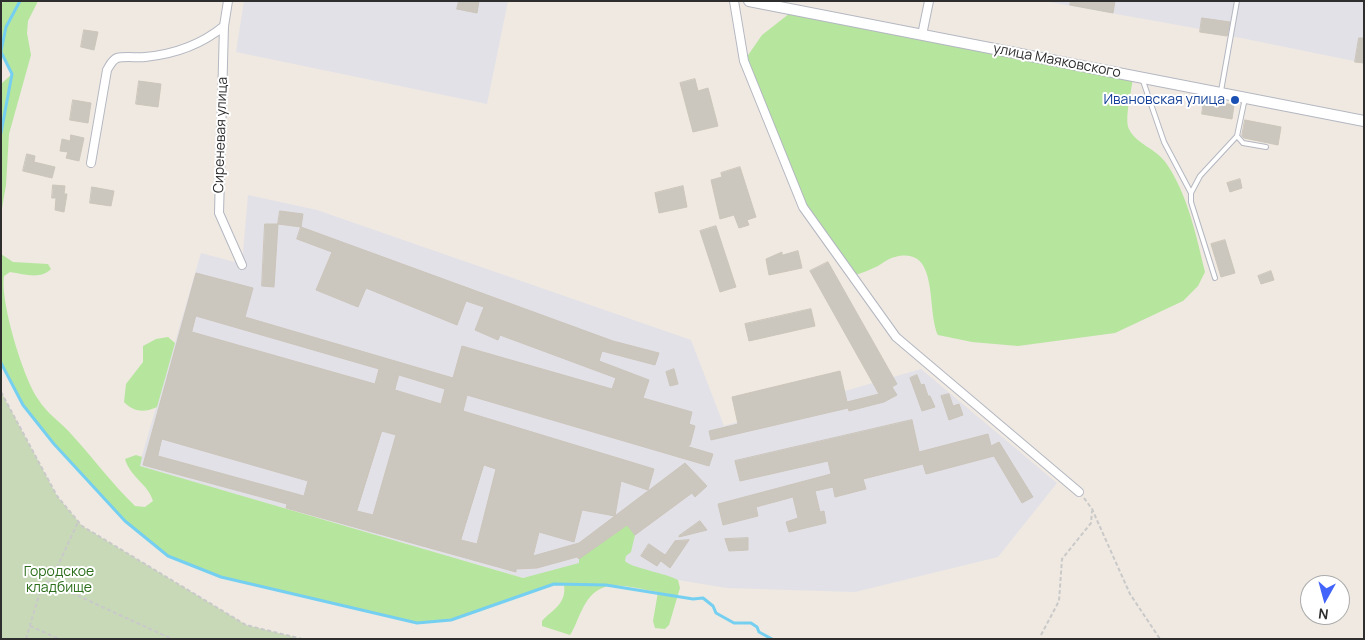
<!DOCTYPE html>
<html>
<head>
<meta charset="utf-8">
<style>
	body { margin:0 }
	#map { position:relative; width:1365px; height:640px; overflow:hidden; background:#efe9e1; font-family:Manrope,sans-serif }
	canvas { display:block }
	.frame { position:absolute; inset:0; border:2px solid #2e2e2e; pointer-events:none }
	.north { position:absolute; left:1300px; top:575px; width:50px; height:50px; box-sizing:border-box; background:#fff; border:1px solid #ababab; border-radius:50%; rotate:187deg; font-size:14px; font-weight:700; line-height:20px; text-align:center; color:#2e2e2e }
	.north::after { content:''; display:block; margin:auto; width:18px; height:22px; background:#4264fb; clip-path:polygon(50% 0,100% 100%,50% 72%,0 100%) }
</style>
</head>
<body>
<div id="map">
<canvas width="1365" height="640"></canvas>
<div class="frame"></div>
<div class="north">N</div>
</div>
<script>
const ctx = document.querySelector('canvas').getContext('2d');
ctx.lineJoin = 'round';
function fill(path, color) {
  ctx.fillStyle = color;
  ctx.fill(path, 'evenodd');
}
function trace(path, color, width, dash) {
  ctx.strokeStyle = color;
  ctx.lineWidth = width;
  ctx.lineCap = dash ? 'butt' : 'round';
  ctx.setLineDash(dash || []);
  ctx.stroke(path);
}
function drawText(font, color, halo, rows, align = 'center') {
  ctx.font = font + ' Manrope,sans-serif';
  ctx.lineWidth = 4;
  ctx.setLineDash([]);
  ctx.textBaseline = 'middle';
  ctx.strokeStyle = halo;
  ctx.fillStyle = color;
  for (const [text, x, y, turn = 0] of rows) {
    ctx.save();
    ctx.translate(x, y);
    ctx.rotate((+turn || 0) * Math.PI / 180);
    ctx.textAlign = isNaN(turn) ? turn : align;
    if (halo) ctx.strokeText(text, 0, 0);
    ctx.fillText(text, 0, 0);
    ctx.restore();
  }
}
const industrial = new Path2D(`
	M244 1H508L487 104 236 52Z
	M1364 1V63L1236 37 1200 32V29L1049 2Z
	M248 195 317 210 691 340 724 426 921 369 1057 483 998 557 855 592 727 588 586 565 523 578 139 466 201 253 242 264Z`);
const green = new Path2D(`
	M3 1H38L28 21 27 33 31 55 9 134 6 185 1 214V84L12 74 1 52V7Z
	M794 10 1133 76C1132 90 1124 119 1129 129 1136 144 1157 149 1166 163 1188 195 1196 235 1205 272L1198 286 1183 301 1115 333 1018 346 972 342 938 335C926 309 940 245 895 257 889 258 883 263 878 266 870 270 861 273 853 276L803 207 744 61 762 35Z
	M1 254 13 262 48 264 51 269C40 280 25 274 10 272L4 276C0 302 23 377 38 399 46 413 62 423 72 435 93 458 113 485 135 506L145 507 153 501C148 484 130 477 125 459L136 455 142 457 140 466 523 578 579 563V559L627 525 635 535 631 552 626 556 625 561C631 568 666 573 678 580L680 588 669 625 665 629 655 628 653 621 658 592C625 587 599 574 582 610 577 619 576 626 570 635L542 626V621C553 609 567 604 564 584H555L451 620 417 623 221 577 168 556 125 521 54 444 23 405 1 363Z
	M168 337 175 343 157 407C145 413 133 412 124 402L126 384 143 362V346L156 339Z`);
const cemetery = new Path2D(`
	M1 392 57 496 82 526 246 625 302 639H1Z`);
const stream = new Path2D(`
	M1 51 6 27 20 1
	M1 52 12 74 1 133
	M1 363 23 405 54 444 125 521 168 556 221 577 417 623 451 620 554 584 606 585 693 599 703 598 713 606 716 613 734 623H751L757 627 759 632 772 639`);
const building = new Path2D(`
	M459 1H479L477 13 457 9Z
	M1071 1H1115L1113 13 1070 5Z
	M1202 18 1230 22 1227 36 1200 32Z
	M84 30 98 32 94 50 81 47Z
	M1359 38H1364V63L1355 62Z
	M695 79 698 91 708 88 718 126 693 132 680 83Z
	M139 81 161 84 158 107 136 104Z
	M73 100 91 103 88 123 70 120Z
	M1204 100 1234 105 1232 119 1202 114Z
	M1245 120 1281 127 1278 145 1244 138 1242 136Z
	M71 135 84 138 79 161 66 158 68 152 60 151 62 139 70 141Z
	M27 154 35 156 34 162 55 167 52 178 23 171Z
	M740 167 756 217 747 220 749 225 739 228 734 215 720 219 711 180 722 177 721 173Z
	M1240 179 1242 188 1230 192 1227 183Z
	M53 185 65 186 64 194H67L64 212 55 210 56 198H52Z
	M683 186 687 207 659 213 655 193Z
	M92 187 114 191 111 206 90 203Z
	M280 211 303 214 301 227 278 224Z
	M265 224H278L274 287 262 286Z
	M716 226 736 287 720 292 700 231Z
	M301 227 613 341 659 353 655 365 602 351 599 361 649 380 643 398 692 412 689 424 695 426 690 445 686 446 713 454 709 466 467 395 463 411 654 469 648 490 621 481 615 516 582 510 574 542 539 532 533 556 579 543 685 463 707 486 695 497 692 493 635 535 627 525 579 559 577 557 537 568 516 569V572L286 508 287 504 143 465 196 273 253 288 245 317 453 378 462 346 612 389 616 378 500 335 498 340 475 330 484 307 466 301 457 325 366 288 358 307 316 290 332 252 297 239ZM196 316 379 369 375 384 192 332ZM399 375 445 389 441 404 395 390ZM382 431 396 435 373 515 357 511ZM162 439 308 481 304 496 158 456ZM484 465 496 469 477 544 461 540Z
	M1225 240 1235 273 1221 277 1211 244Z
	M798 251 802 268 769 275 766 259 782 252V255Z
	M828 262 897 384 892 387 897 395 884 402 849 411 848 408 711 440 709 431 738 424 732 397 840 371 847 402 879 394 810 271Z
	M1271 271 1274 280 1261 284 1258 276Z
	M811 309 815 326 749 341 745 324Z
	M674 369 678 384 670 386 666 372Z
	M917 375 921 385 924 384 928 396H930L935 407 922 411 910 378Z
	M949 394 953 406 959 404 963 415 949 420 941 396Z
	M912 420 919 452 988 434 991 446 999 442 1033 497 1022 503 994 456 926 474 923 464 863 479 866 489 835 497 833 487 815 491 820 512 824 511 826 523 789 532 786 522 798 518 793 497 756 507 758 516 723 525 718 504 831 474 828 461 740 481 735 461Z
	M700 521 707 530 679 537V536Z
	M748 538V550L729 551 725 539Z
	M689 540 670 568 661 561 675 541Z
	M649 544 665 555 657 566 641 556Z`);
const path = new Path2D(`
	M1 392 57 496 82 526 246 625 302 639
	M1084 498 1092 509 1130 594 1160 639
	M48 582 172 639
	M30 626 59 639
	M1041 635 1059 601 1062 559 1091 523 1092 511
	M26 639 39 595 60 561 78 522`);
const service = new Path2D(`
	M1142 78 1164 142 1191 193
	M1221 91 1237 1
	M1237 136 1243 143 1266 147
	M1215 278 1191 202V193L1200 176 1237 136 1245 98`);
const minor = new Path2D(`
	M228 1 224 26 219 213 242 265
	M734 1 744 61 803 207 896 337 1079 492
	M922 35 929 1
	M91 163 107 70C110 65 112 60 117 58 126 56 137 58 145 57 176 54 201 45 224 26`);
const tertiary = new Path2D(`
	M749 1 1364 121`);
const markers = [
	[1235,100,5,"#1a4fb4"]
];
const streetNames = [
	["улица Маяковского",1057,61,11],
	["Сиреневая улица",221,135,-88]
];
const transitNames = [
	["Ивановская улица",1225,100]
];
const parkNames = [
	["Городское",59,572],
	["кладбище",59,588]
];
fill(industrial, '#e3e1e8');
fill(green, '#b6e59e');
fill(cemetery, '#c8d9b8');
trace(stream, '#75cff0', 3);
fill(building, '#cbc7bf');
trace(building, '#cbc5ba', 1);
trace(service, '#b4b7c1', 6);
trace(minor, '#b4b7c1', 10);
trace(tertiary, '#b4b7c1', 12);
trace(path, '#c9c9c9', 2, [4, 2.5]);
trace(service, '#fff', 4);
trace(minor, '#fff', 8);
trace(tertiary, '#fff', 10);
for (const [x, y, r, color] of markers) {
  const dot = new Path2D();
  dot.arc(x, y, r, 0, 2 * Math.PI);
  ctx.fillStyle = color;
  ctx.fill(dot);
  trace(dot, '#fff', 2);
}
drawText('14px', '#2e2e2e', '#fff', streetNames);
drawText('14px', '#164399', '#fff', transitNames, 'right');
drawText('14px', '#2c6e1b', '#fff', parkNames);
</script>
</body>
</html>
